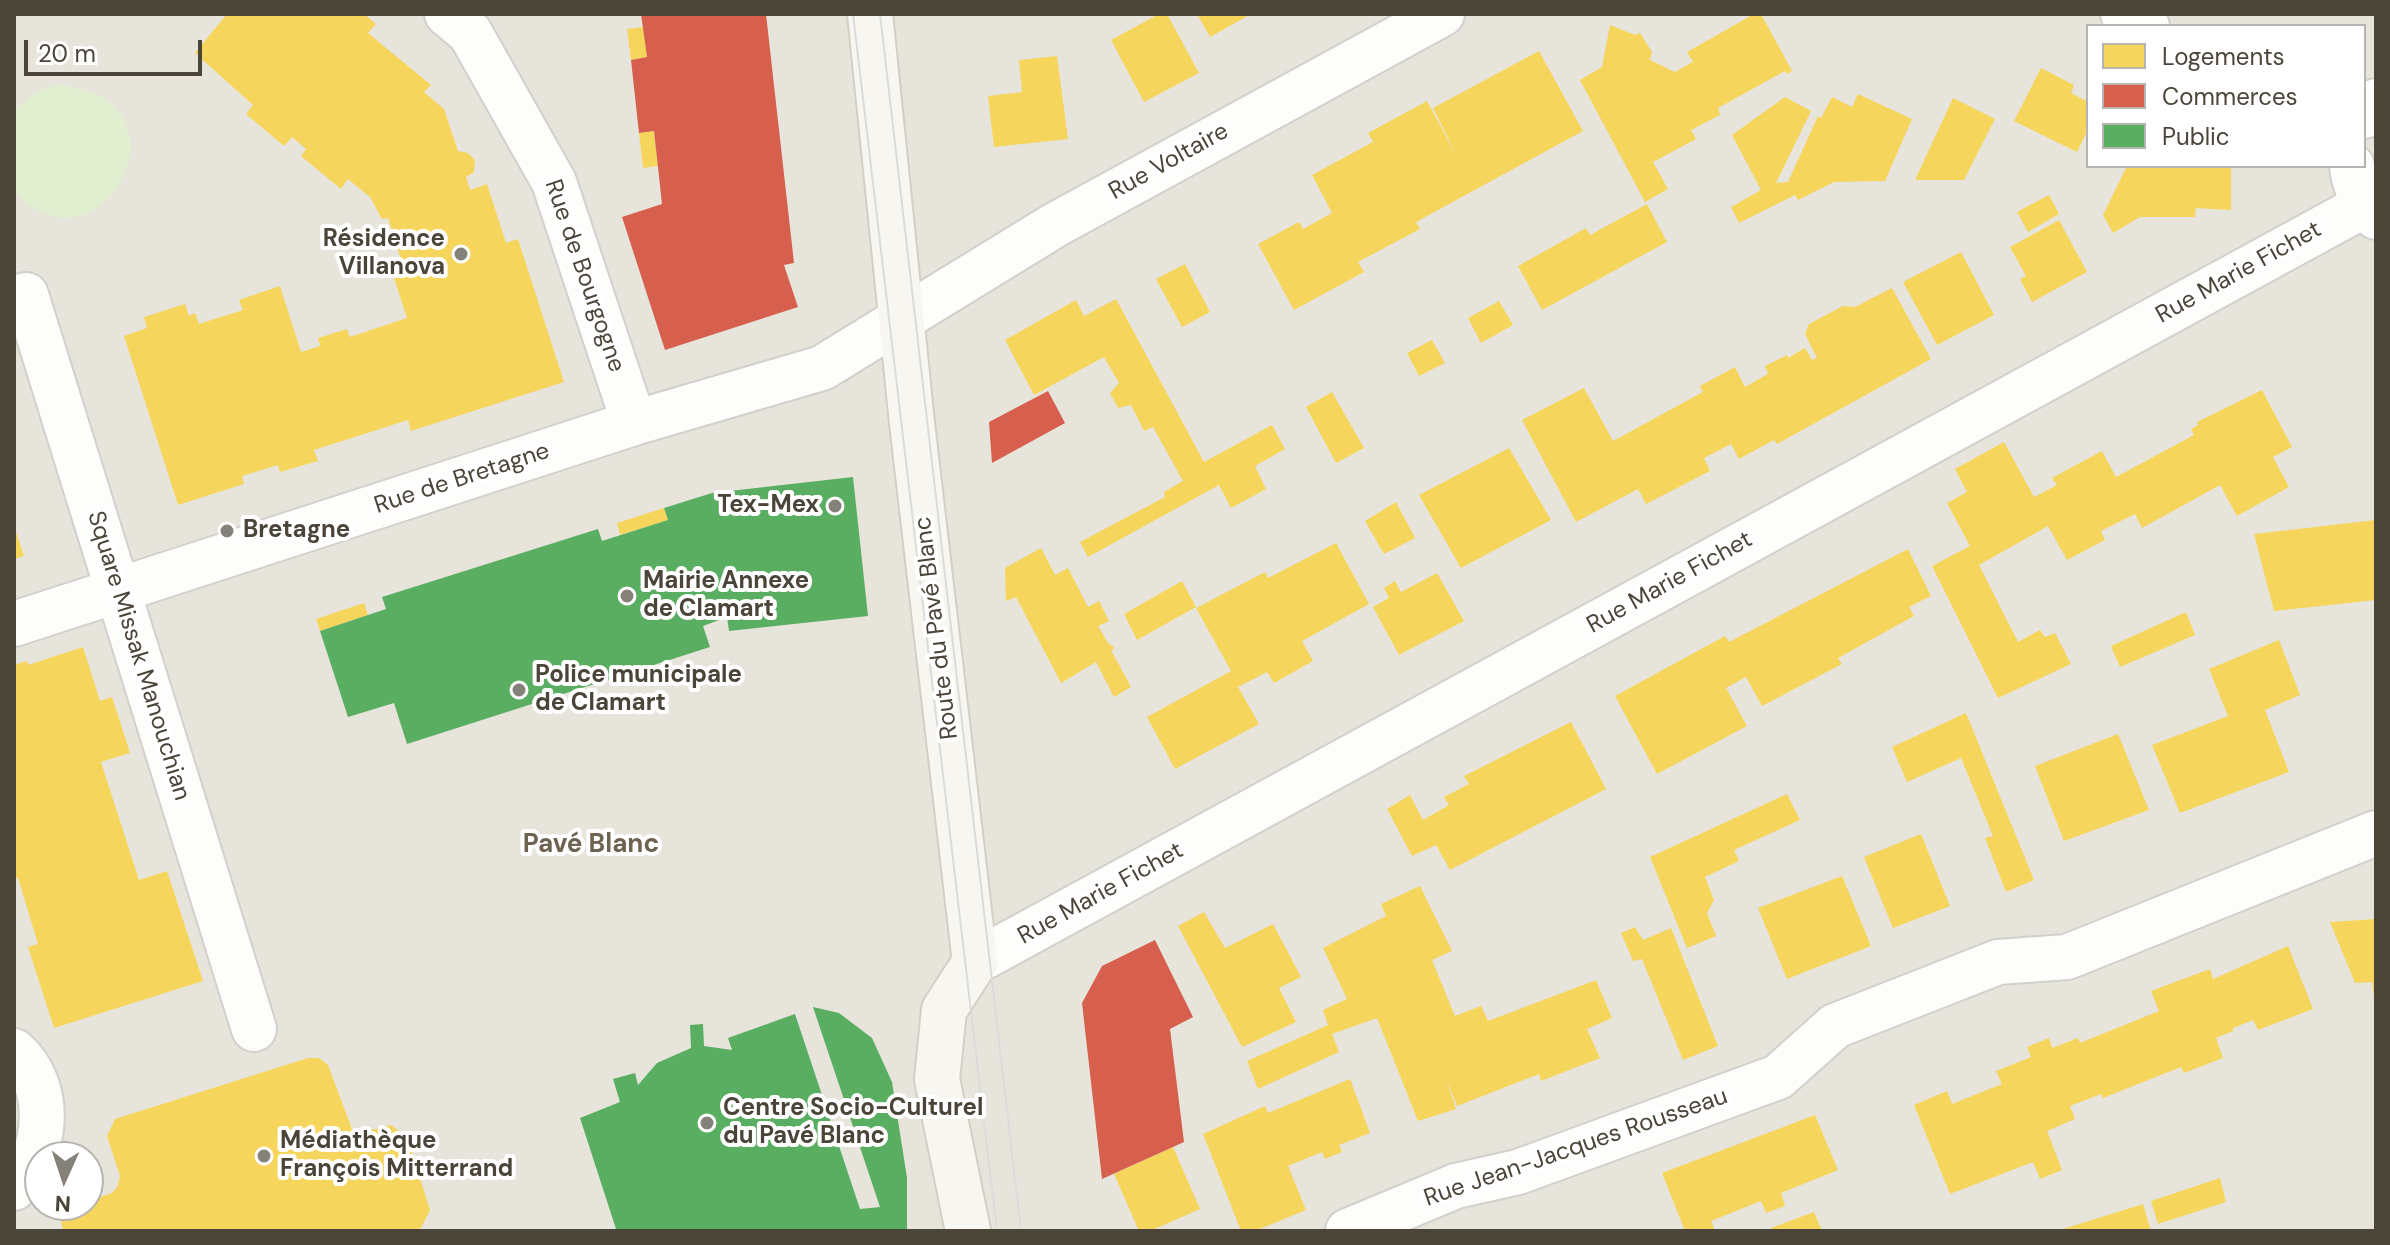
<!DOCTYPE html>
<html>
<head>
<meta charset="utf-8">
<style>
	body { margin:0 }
	#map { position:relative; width:2390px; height:1245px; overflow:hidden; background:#f4f2ee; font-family:"DM Sans",sans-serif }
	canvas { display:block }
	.frame { position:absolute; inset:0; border:16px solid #4b4439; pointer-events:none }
	.legend { position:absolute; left:2086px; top:24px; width:280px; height:144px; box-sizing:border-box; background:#fff; border:2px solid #b7b4b0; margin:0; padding:10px 14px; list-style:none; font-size:24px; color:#4b4439 }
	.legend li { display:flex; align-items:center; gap:16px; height:40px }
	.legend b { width:40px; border:2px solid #b7b4b0 }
	.north { position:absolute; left:24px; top:1141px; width:80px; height:80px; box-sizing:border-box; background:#fff; border:2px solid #b7b4b0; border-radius:50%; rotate:183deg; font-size:22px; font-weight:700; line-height:32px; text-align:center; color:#4b4439 }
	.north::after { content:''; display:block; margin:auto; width:28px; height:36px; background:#868178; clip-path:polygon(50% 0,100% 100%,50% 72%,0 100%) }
	.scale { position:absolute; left:24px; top:40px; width:178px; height:36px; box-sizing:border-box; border:4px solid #4b4439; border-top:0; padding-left:10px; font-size:24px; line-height:28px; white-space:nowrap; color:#4b4439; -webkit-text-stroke:6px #fff; paint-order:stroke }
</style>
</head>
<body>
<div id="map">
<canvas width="2390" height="1245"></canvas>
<div class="frame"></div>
<ul class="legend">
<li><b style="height:22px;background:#f6d55c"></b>Logements</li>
<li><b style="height:22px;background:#d6604d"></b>Commerces</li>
<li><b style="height:22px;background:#5aae61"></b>Public</li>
</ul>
<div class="north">N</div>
<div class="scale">20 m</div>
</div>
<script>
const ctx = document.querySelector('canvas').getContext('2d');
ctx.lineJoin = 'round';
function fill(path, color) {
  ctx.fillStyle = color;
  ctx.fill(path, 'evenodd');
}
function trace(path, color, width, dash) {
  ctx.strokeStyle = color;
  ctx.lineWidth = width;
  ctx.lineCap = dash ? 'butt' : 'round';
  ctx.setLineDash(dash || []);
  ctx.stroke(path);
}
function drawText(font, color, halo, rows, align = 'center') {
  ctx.font = font + ' "DM Sans",sans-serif';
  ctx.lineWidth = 8;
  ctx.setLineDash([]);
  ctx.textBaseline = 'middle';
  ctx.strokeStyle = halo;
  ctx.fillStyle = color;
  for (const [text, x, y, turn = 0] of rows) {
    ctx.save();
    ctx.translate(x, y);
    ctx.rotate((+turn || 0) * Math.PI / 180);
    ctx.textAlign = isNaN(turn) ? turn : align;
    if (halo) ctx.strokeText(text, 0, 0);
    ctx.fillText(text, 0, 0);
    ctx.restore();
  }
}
const residential = new Path2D(`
	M14 14H2376V1231H14ZM2088 26H2364V166H2088ZM40 1157H88V1205H40Z`);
const green = new Path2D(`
	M56 85C201 92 104 287 14 192V110L36 92Z`);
const homes = new Path2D(`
	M227 14H364L376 24 368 33 431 85 424 92 444 109 458 151 468 153 475 160 474 172 466 177 470 190 487 184 506 243 518 239 564 382 411 431 408 420 314 450 318 461 280 472 278 465 242 476 244 484 178 505 124 336 147 328 144 317 185 304 189 316 195 313 199 324 243 310 239 300 280 286 301 352 320 346 318 338 347 329 350 337 407 318 391 269 403 266 388 218 382 219 370 197 348 179 341 189 301 156 306 149 292 137 284 146 246 114 253 105 195 53Z
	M1159 14H1167L1199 73 1144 102 1111 40Z
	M1197 14H1251L1210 37Z
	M1754 14H1761L1792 71 1787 74 1785 71 1718 108 1720 115 1691 130 1696 139 1653 162 1668 189 1645 202 1580 80 1602 67 1610 25 1635 35 1640 33 1652 52 1650 60 1675 72 1693 62 1687 52Z
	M643 27 647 57 631 60 627 29Z
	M1539 51 1583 131 1416 222 1420 229 1358 262 1364 272 1294 310 1258 244 1299 222 1303 229 1332 213 1312 175 1373 142 1368 133 1427 101 1458 158 1433 108Z
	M1057 56 1068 139 994 147 988 96 1022 92 1019 60Z
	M2041 68 2074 85 2071 93 2088 102V129L2077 152 2014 121Z
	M1858 94 1912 119 1885 181 1834 182 1798 200 1795 195 1739 223 1731 207 1761 190 1732 135 1785 97 1811 111 1776 183 1788 182 1818 116 1821 118 1832 97 1852 107Z
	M1953 98 1995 119 1964 180H1915Z
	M654 131 658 166 643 168 639 133Z
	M2127 166H2231V210L2196 208 2195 217H2140L2113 233 2103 215Z
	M2049 195 2059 214 2028 232 2017 212Z
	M1647 204 1667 242 1542 310 1518 266 1586 228 1590 235Z
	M2059 220 2087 272 2032 302 2020 279 2026 276 2010 247Z
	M1961 252 1994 315 1937 345 1903 282Z
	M1185 264 1210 312 1182 327 1156 279Z
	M1892 288 1931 359 1777 444 1774 440 1739 459 1731 444 1704 458 1710 471 1646 504 1638 489 1576 522 1522 420 1584 388 1613 441 1703 392 1700 386 1735 367 1745 387 1768 374 1765 366 1787 355 1788 358 1805 348 1812 360 1817 358 1805 334 1809 324 1843 306 1855 307Z
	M1116 299 1204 462 1272 425 1285 449 1255 466 1266 489 1231 508 1219 485 1088 557 1080 542 1165 497 1164 492 1183 481 1153 427 1144 431 1131 405 1118 408 1110 393 1119 383 1104 357 1034 395 1005 340 1076 300 1084 316Z
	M1499 301 1513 325 1481 343 1468 318Z
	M1432 340 1445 363 1419 376 1407 353Z
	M2262 390 2292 447 2273 457 2289 487 2237 516 2220 485 2142 528 2135 514 2101 531 2105 540 2067 560 2048 526 1979 565 2018 642 2040 630 2045 637 2055 633 2071 664 1998 698 1932 566 1970 546 1947 503 1967 492 1955 469 2004 442 2034 497 2057 485 2052 478 2102 451 2116 477 2194 435 2191 429 2198 425 2197 422Z
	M1332 392 1364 448 1336 463 1306 407Z
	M1509 448 1551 520 1461 568 1419 495Z
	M1396 502 1415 538 1384 554 1365 521Z
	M664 508 668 520 620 535 617 523Z
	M2376 520V600L2274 611 2254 534Z
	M14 526 24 556 14 559Z
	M1336 543 1369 604 1302 641 1313 661 1274 683 1267 672 1238 687 1259 724 1175 769 1147 717 1231 671 1196 608 1265 572 1268 578Z
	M1041 548 1055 575 1068 568 1088 607 1099 601 1109 621 1098 626 1108 643 1115 648 1111 650 1131 687 1114 697 1096 662 1061 683 1016 597 1006 601 1005 568Z
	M1908 549 1931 596 1909 607 1914 616 1838 658 1842 664 1762 706 1746 677 1726 688 1747 726 1657 774 1615 696 1725 636 1729 642Z
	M1437 573 1464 621 1399 655 1373 607 1389 598 1384 588 1395 581 1401 592Z
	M1182 581 1196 607 1137 640 1124 614Z
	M364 603 368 615 320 631 316 619Z
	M2186 612 2195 635 2120 667 2111 646Z
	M2279 640 2300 695 2265 710 2289 772 2180 813 2152 745 2228 716 2209 669Z
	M83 647 100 701 112 697 130 753 101 762 139 880 167 871 203 981 54 1028 28 947 38 944 18 878 14 877V665L27 661 28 665Z
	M1966 713 2034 880 2006 892 1985 838 1993 836 1961 758 1907 782 1892 747Z
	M1571 722 1606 789 1450 870 1436 845 1412 856 1387 809 1410 795 1423 820 1449 805 1444 797 1469 784 1464 776Z
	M2118 734 2149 810 2064 841 2035 766Z
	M1787 794 1800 820 1734 850 1739 861 1705 877 1714 900 1707 913 1716 936 1687 948 1650 857Z
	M1921 834 1950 906 1893 928 1864 857Z
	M1842 876 1871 946 1787 979 1758 908Z
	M1420 886 1452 951 1432 960 1455 1016 1481 1006 1488 1021 1596 980 1612 1018 1587 1029 1600 1058 1541 1081 1539 1074 1457 1106 1446 1079 1456 1109 1418 1121 1377 1018 1332 1034 1339 1052 1258 1089 1247 1061 1328 1025 1323 1010 1347 999 1323 948 1386 916 1381 904Z
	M1204 912 1225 948 1273 924 1301 977 1279 988 1296 1022 1242 1047 1178 926Z
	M2376 919V997H2374L2372 982 2355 983 2330 922Z
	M1635 927 1643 940 1671 928 1718 1046 1683 1060 1642 959 1633 961 1621 933Z
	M2288 946 2313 1009 2258 1030 2253 1020 2233 1028V1031L2216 1038 2223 1058 2184 1073 2181 1067 2103 1098 2101 1094 2070 1106 2075 1119 2047 1131 2062 1170 2040 1179 2033 1162 1950 1194 1914 1105 1947 1091 1952 1104 2002 1084 1996 1071 2031 1057 2027 1047 2049 1038 2052 1048 2078 1038 2080 1043 2159 1011 2151 991 2210 969 2213 979Z
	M308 1058H319L328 1065 352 1129 364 1132 391 1125 407 1137 430 1210 421 1228 412 1231H63L61 1221 70 1208 88 1205V1201L112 1193 118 1186 120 1176 107 1136 115 1119Z
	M1350 1079 1370 1133 1339 1145 1342 1152 1325 1159 1322 1152 1288 1166 1306 1210 1255 1231H1241L1203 1134 1265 1106 1268 1113Z
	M1815 1115 1838 1170 1781 1193 1785 1206 1766 1213 1761 1201 1711 1221 1715 1231H1685L1662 1173Z
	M1173 1147 1200 1209 1150 1231H1139L1114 1174Z
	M2220 1178 2226 1202 2158 1224 2151 1201Z
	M2143 1204 2151 1231H2060V1230Z
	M1814 1212 1822 1231H1772L1771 1228Z`);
const shops = new Path2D(`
	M641 14H766L794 263 784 265 798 307 665 350 622 217 662 204 654 131 639 133 631 60 647 57Z
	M1048 391 1065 423 992 463 989 422Z
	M1155 940 1193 1017 1170 1029 1184 1142 1102 1179 1082 1003 1102 966Z`);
const public = new Path2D(`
	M853 477 868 616 729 631 727 617 703 626 710 647 407 744 394 703 348 717 320 631 386 609 382 597 598 529 602 541 668 520 664 508 712 493Z
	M813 1007 839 1013 872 1038 892 1082 907 1178V1231H614L616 1229 580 1118 620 1102 613 1079 635 1073 638 1085 657 1063 691 1048 690 1025 703 1024 704 1046 732 1050 728 1038 795 1014 860 1209 880 1207Z`);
const street = new Path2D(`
	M447 14 470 33 554 182 634 423
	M2123 14 2147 26
	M2364 116 2376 101
	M2352 166C2354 187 2362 202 2376 217
	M14 298 26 295 254 1029
	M14 624 634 423 822 368 1055 225 1442 14
	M975 962 2365 205
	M14 1051C54 1086 48 1152 14 1188
	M1348 1231 1456 1186 1518 1172 1778 1077 1835 1026 1998 962 2067 957 2376 833`);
const secondary = new Path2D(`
	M870 14 912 423 975 962 944 1010 937 1079 968 1231`);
const tram = new Path2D(`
	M853 14 997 1231
	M880 14 1021 1231`);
const markers = [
	[461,254,8,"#868178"],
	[835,506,8,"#868178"],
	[227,531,8,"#868178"],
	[627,596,8,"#868178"],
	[519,690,8,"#868178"],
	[707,1123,8,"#868178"],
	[264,1156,8,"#868178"]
];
const streetNames = [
	["Rue Voltaire",1169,162,-29],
	["Rue Marie Fichet",2239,273,-29],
	["Rue de Bourgogne",584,276,71],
	["Rue de Bretagne",462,479,-18],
	["Rue Marie Fichet",1670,583,-29],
	["Route du Pavé Blanc",937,628,-97],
	["Square Missak Manouchian",138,656,73],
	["Rue Marie Fichet",1101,894,-29],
	["Rue Jean-Jacques Rousseau",1576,1148,-19]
];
const poiNames = [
	["Résidence",445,240,"right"],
	["Villanova",445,268,"right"],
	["Tex-Mex",819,506,"right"],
	["Bretagne",243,531],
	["Mairie Annexe",643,582],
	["de Clamart",643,610],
	["Police municipale",535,676],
	["de Clamart",535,704],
	["Centre Socio-Culturel",723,1109],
	["du Pavé Blanc",723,1137],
	["Médiathèque",280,1142],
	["François Mitterrand",280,1170]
];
const neighbourhoodNames = [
	["Pavé Blanc",591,845]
];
fill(residential, '#e7e4dc');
fill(green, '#e1eecf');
fill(homes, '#f6d55c');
fill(shops, '#d6604d');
fill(public, '#5aae61');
trace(street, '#d2d0cb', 48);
trace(secondary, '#d3cfc5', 48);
trace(street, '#fdfdfc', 44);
trace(secondary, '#f7f6f1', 44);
trace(tram, '#dbdbda', 2);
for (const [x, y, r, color] of markers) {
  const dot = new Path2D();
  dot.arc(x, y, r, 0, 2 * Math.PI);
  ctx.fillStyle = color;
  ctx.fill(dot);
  trace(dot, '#fff', 3);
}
drawText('24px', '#4b4439', '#fff', streetNames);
drawText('bold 24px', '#4b4439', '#fff', poiNames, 'left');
drawText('bold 26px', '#6e6250', '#fff', neighbourhoodNames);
</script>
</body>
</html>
